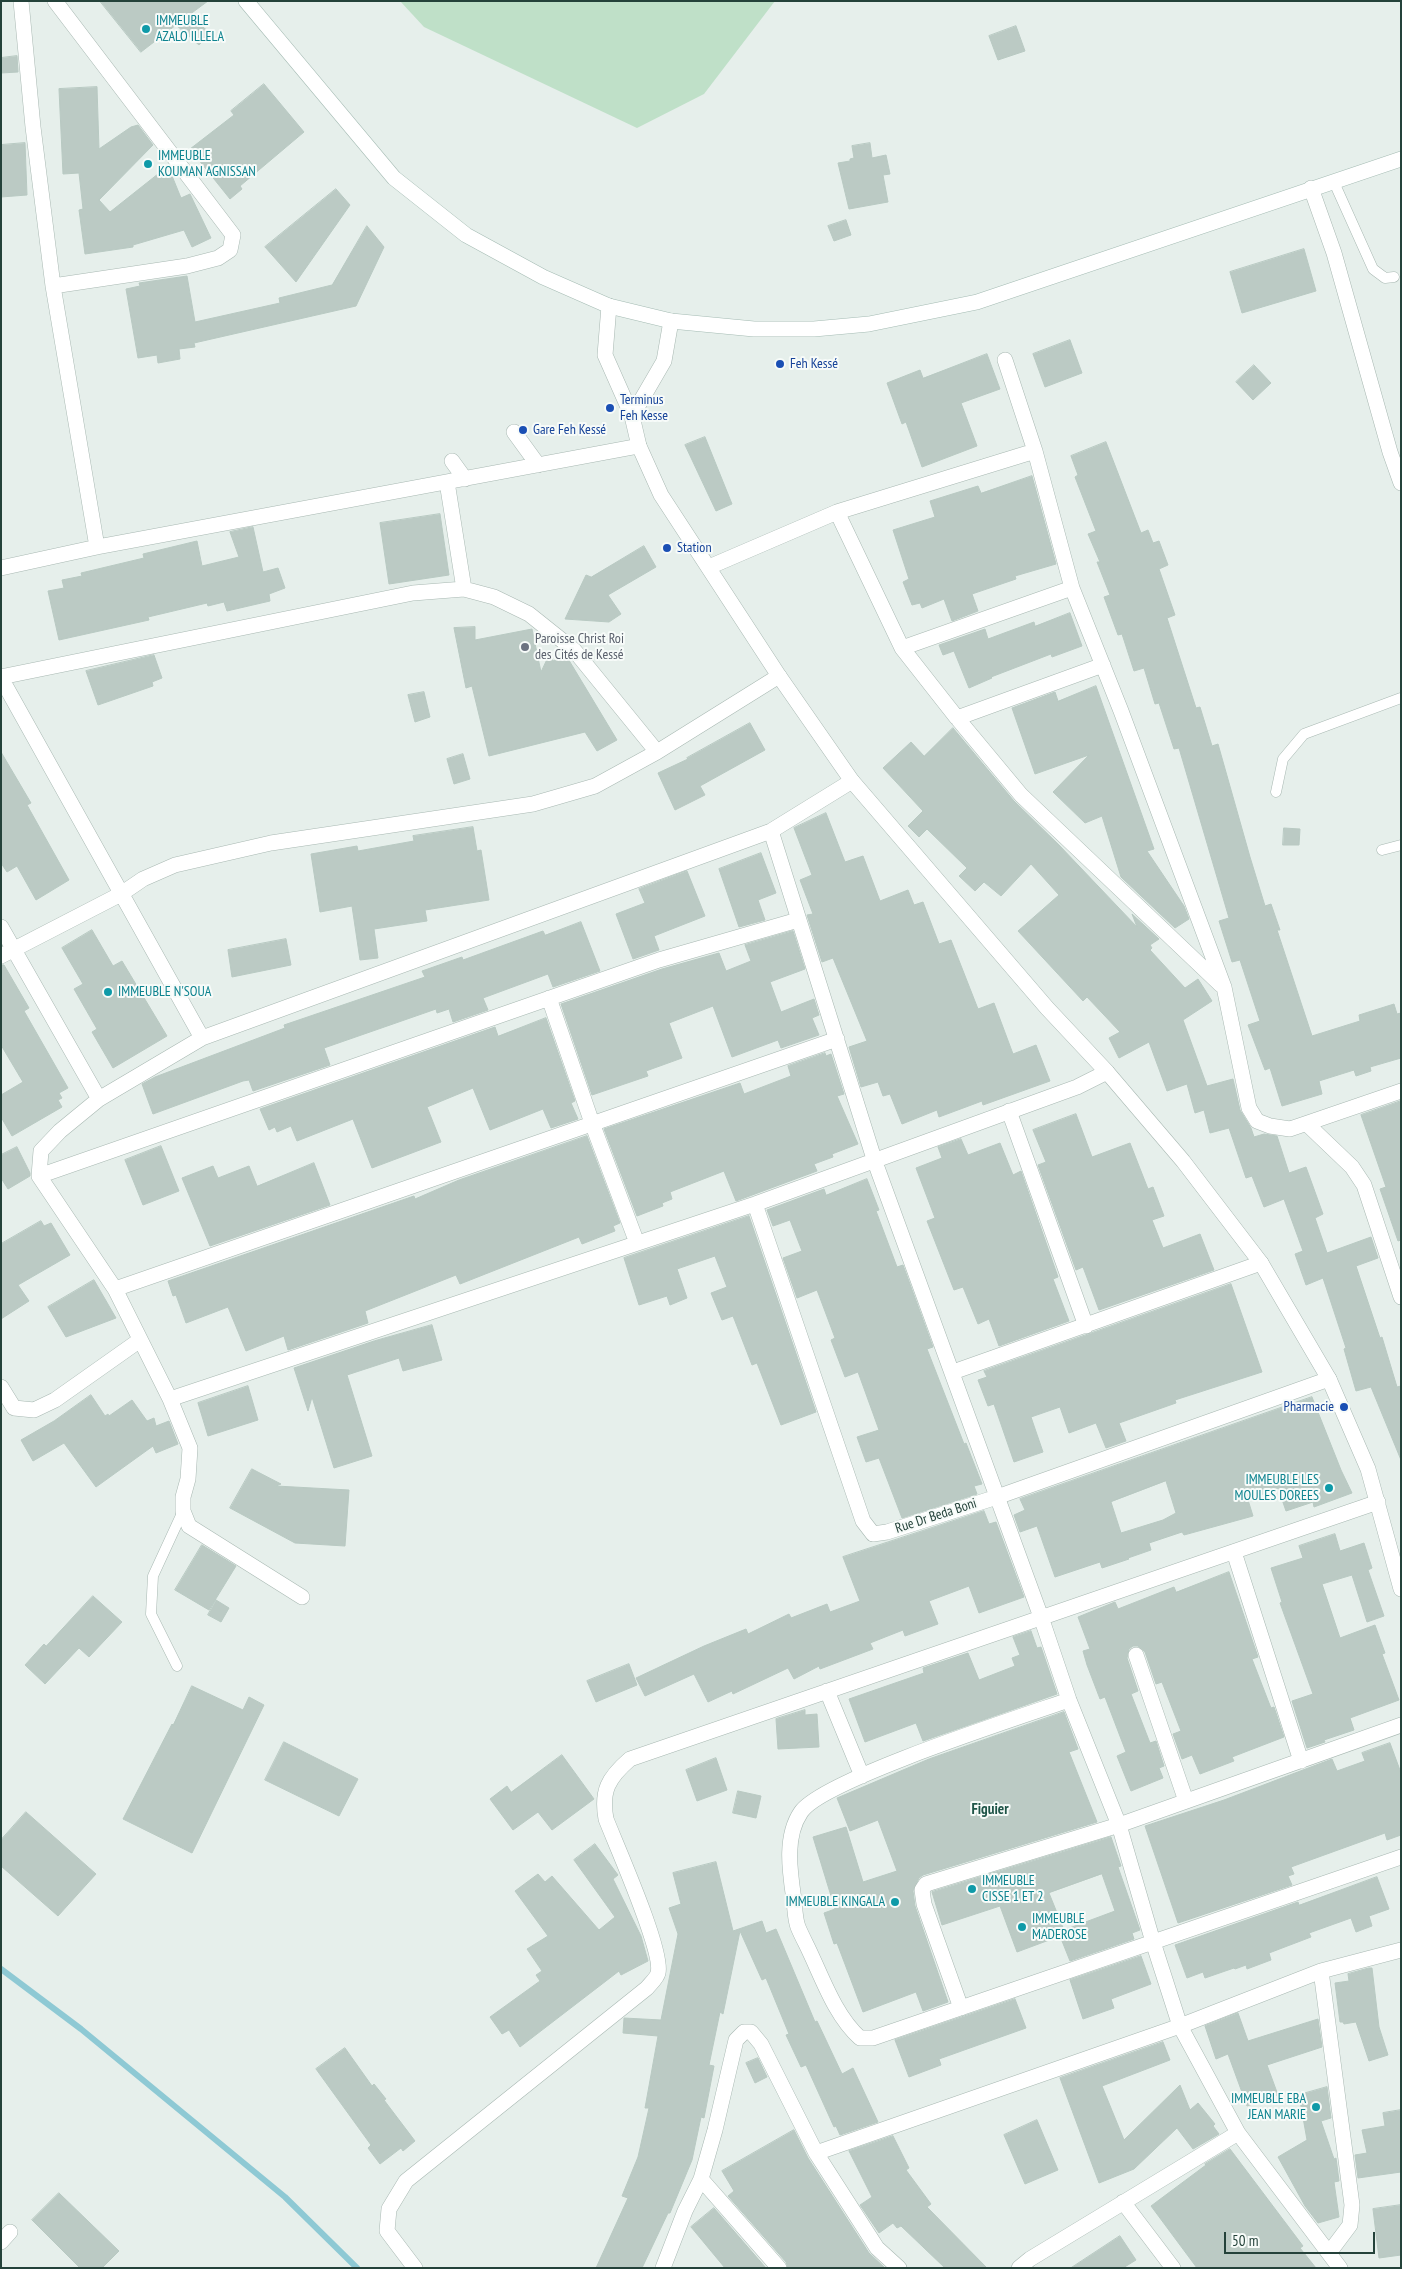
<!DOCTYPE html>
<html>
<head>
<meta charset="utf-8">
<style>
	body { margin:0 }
	#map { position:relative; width:1402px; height:2269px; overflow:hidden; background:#e6efeb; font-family:"PT Sans Narrow",sans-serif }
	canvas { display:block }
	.frame { position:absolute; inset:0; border:2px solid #24423a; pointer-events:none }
	.scale { position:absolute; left:1224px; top:2232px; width:151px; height:22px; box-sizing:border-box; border:2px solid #24423a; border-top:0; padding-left:6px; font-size:15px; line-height:18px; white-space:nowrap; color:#24423a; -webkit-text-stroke:4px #f7fbf9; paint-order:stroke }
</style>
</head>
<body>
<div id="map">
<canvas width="1402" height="2269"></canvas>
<div class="frame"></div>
<div class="scale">50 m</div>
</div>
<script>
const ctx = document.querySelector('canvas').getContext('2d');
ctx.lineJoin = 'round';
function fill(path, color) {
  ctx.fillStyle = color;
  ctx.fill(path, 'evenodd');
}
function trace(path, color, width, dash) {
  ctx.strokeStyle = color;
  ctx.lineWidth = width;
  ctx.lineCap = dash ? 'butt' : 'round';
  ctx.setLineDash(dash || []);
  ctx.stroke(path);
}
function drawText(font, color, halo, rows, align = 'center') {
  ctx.font = font + ' "PT Sans Narrow",sans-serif';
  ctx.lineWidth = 4;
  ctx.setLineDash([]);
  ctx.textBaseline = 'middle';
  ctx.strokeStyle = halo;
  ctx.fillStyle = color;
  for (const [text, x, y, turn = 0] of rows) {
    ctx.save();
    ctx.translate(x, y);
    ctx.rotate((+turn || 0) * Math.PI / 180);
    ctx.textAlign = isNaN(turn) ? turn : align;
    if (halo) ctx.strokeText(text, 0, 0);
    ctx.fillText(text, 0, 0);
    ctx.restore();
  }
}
const green = new Path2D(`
	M400 1H775L704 94 637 128 424 27Z`);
const stream = new Path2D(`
	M1 1969 81 2029 285 2197 357 2268`);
const building = new Path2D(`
	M100 1H208L189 15 210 33 199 45 176 25 141 52Z
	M1016 26 1025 51 998 60 989 36Z
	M17 56 18 72 1 73V58Z
	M264 84 304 132 240 186 242 189 230 199 190 149 234 115 231 111Z
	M97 87 99 149 131 127 138 125 153 145 99 200 110 212 168 166 181 198 190 194 211 238 192 247 184 230 133 245V247L85 254 79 210 83 209 79 173 63 174 59 89Z
	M25 143 27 195 1 197V145Z
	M870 143 872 158 886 155 890 174 883 175 888 202 849 209 838 163 850 161V159L854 158 852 146Z
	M336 189 350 205 296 282 265 247Z
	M846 220 851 235 834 241 828 226Z
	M367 226 384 247 356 306 194 343 195 347 179 349 180 359 158 363 157 355 138 358 126 289 140 286 139 283 187 276 195 322 280 303 279 298 332 285Z
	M1304 249 1316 291 1242 313 1230 272Z
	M1070 340 1082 373 1045 387 1033 354Z
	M987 354 1000 389 961 403 977 446 922 467 906 422 902 424 887 383 920 370 923 378Z
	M1254 365 1271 383 1253 400 1236 382Z
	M705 437 732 504 716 511 685 445Z
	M1106 442 1141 533 1148 530 1153 543 1159 541 1168 565 1159 569 1175 615 1167 618 1196 708 1200 707 1212 746 1218 744 1250 857 1265 906 1271 904 1280 930H1277L1312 1036 1360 1021 1359 1015 1394 1004 1397 1014 1401 1013V1058L1370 1067 1371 1071 1356 1076 1354 1070 1319 1081 1322 1094 1282 1106 1270 1068 1265 1070 1248 1025 1260 1021 1240 960 1232 962 1219 921 1229 918 1179 748 1174 749 1159 703 1155 704 1144 668 1134 671 1122 634 1118 635 1104 597 1110 595 1097 562H1100L1088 534 1096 531 1075 477 1078 475 1071 456Z
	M1032 476 1056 564 1015 576 1016 579 972 594 978 611 952 621 944 599 922 608 920 603 912 605 903 582 909 579 893 530 935 517 930 501 978 486 981 493Z
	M440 514 449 575 389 584 380 523Z
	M253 527 263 572 278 568 285 588 269 594 270 601 227 611 224 602 208 606 207 603 148 617 149 620 59 640 48 591 64 588 62 580 82 576 81 573 144 558 143 554 197 541 202 566 239 557 230 532Z
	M644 546 656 567 608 595 621 614 609 622 565 619 586 575 591 577Z
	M1070 613 1082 646 1052 657 1051 654 991 677 992 678 969 688 954 651 943 655 939 645 985 629 988 639 1034 622 1035 626Z
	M475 627V640L532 629 541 672 549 655 553 661 565 655 567 657 617 740 597 751 585 732 489 756 472 686 466 688 454 628Z
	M154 655 162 678 152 682 153 686 98 705 86 671Z
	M1096 686 1154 849 1147 851 1184 906 1189 919 1175 928 1121 877 1102 816 1085 823 1053 792 1089 755 1035 774 1012 708 1055 692 1058 701Z
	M424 692 430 717 415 722 408 695Z
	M750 723 765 750 700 786 705 795 675 810 658 773 688 759 687 758Z
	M953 728 1014 801 1059 845 1137 927 1132 914 1159 939 1150 945 1152 948 1150 950 1185 988 1198 979 1212 1001 1183 1020 1207 1086 1233 1079 1240 1110 1251 1128 1254 1137 1264 1134 1277 1136 1289 1173 1306 1167 1323 1214 1315 1218 1327 1253 1371 1237 1378 1258 1356 1266 1380 1338 1382 1337 1397 1387 1401 1386V1460L1371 1387 1356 1391 1344 1349 1346 1348 1323 1278 1306 1285 1295 1254 1303 1251 1284 1199 1264 1207 1252 1176 1246 1178 1229 1128 1210 1133 1204 1110 1195 1113 1187 1084 1167 1091 1149 1042 1119 1058 1109 1038 1120 1032 1087 997 1083 1001 1018 931 1059 895 1031 864 1001 896 984 882 975 891 959 876 967 868 927 829 919 837 908 826 923 811 883 768 911 742 924 756Z
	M1 752 31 803 27 805 69 880 36 900 17 866 7 872 1 863Z
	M463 754 470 779 454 784 447 759Z
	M826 813 845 862 863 856 880 901 908 890 914 905 923 902 939 944 951 940 978 1009 994 1003 1013 1054 1036 1045 1050 1081 983 1105 982 1101 939 1117 937 1110 902 1124 890 1094 883 1096 878 1082 861 1087 849 1047 867 1041 833 958 822 962 807 915 813 914 800 880 812 875 794 828Z
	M473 827 477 851 481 850 489 900 425 910 427 921 374 929 378 958 360 960 352 906 320 912 311 854 357 846 358 851 414 841 413 836Z
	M1284 828 1300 829 1299 845H1283Z
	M761 853 776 893 758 900 765 920 739 927 719 869Z
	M687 871 705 916 654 936 659 950 633 959 616 914 645 903 639 889Z
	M581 922 600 971 553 987 548 974 483 998 488 1010 453 1022 449 1009 437 1013 436 1009 324 1048 330 1065 253 1091 249 1080 243 1081 153 1114 142 1084 155 1077 285 1028 284 1025 425 977 422 971 462 957 463 960 543 931 545 935Z
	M92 930 113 966 122 961 167 1036 113 1068 92 1032 97 1029 74 989 83 984 62 948Z
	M793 931 805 969 770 982 781 1012 814 999 819 1015 812 1018 819 1035 781 1048 778 1040 732 1057 713 1006 669 1023 682 1058 646 1071 648 1076 592 1095 561 1004 662 969 719 953 726 971 751 961 745 945Z
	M286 939 291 965 232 977 228 950Z
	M1 965H4L29 1008 24 1011 68 1088 59 1093 62 1098 58 1100 62 1107 12 1136 1 1117V1095L23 1082 1 1045Z
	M546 1018 575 1101 571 1103 578 1119 551 1128 543 1109 490 1130 473 1088 427 1107 441 1142 372 1168 353 1119 297 1141 291 1126 277 1132 275 1127 269 1130 260 1109 495 1027 498 1036Z
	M825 1053 826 1056 831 1054 844 1094 837 1096 858 1144 832 1154 833 1157 814 1164 817 1171 736 1201 724 1171 670 1192 672 1199 662 1203 663 1206 637 1216 604 1129 740 1083 744 1094 791 1076 788 1066Z
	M1401 1101V1240L1398 1241 1380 1189 1386 1187 1361 1115Z
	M1076 1114 1092 1157 1130 1143 1148 1189 1153 1187 1164 1216 1152 1220 1163 1248 1200 1234 1214 1270 1099 1310 1083 1267 1076 1270 1038 1165 1046 1162 1033 1130Z
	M587 1136 620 1223 613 1226 615 1231 582 1244 579 1237 460 1284 456 1275 365 1311 368 1323 288 1350 284 1336 246 1351 228 1307 186 1323 176 1295 173 1296 168 1281 414 1196 415 1199 459 1180Z
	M961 1139 968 1155 1000 1143 1013 1175 1021 1171 1058 1277 1053 1279 1069 1321 999 1346 989 1319 978 1324 963 1287 954 1290 927 1221 935 1218 916 1168 942 1158 938 1147Z
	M161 1146 179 1191 143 1205 125 1160Z
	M17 1147 30 1173V1176L8 1189 1 1178V1155Z
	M314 1163 330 1205 210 1246 182 1178 213 1166 218 1178 249 1166 257 1186Z
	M867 1179 879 1210 876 1211 897 1267 903 1265 933 1347 927 1349 964 1444 966 1443 982 1484 974 1486 977 1494 902 1518 879 1458 866 1462 857 1437 879 1430 858 1372 845 1377 831 1340 835 1338 817 1290 797 1298 783 1258 802 1251 790 1220 773 1226 767 1210 824 1189 826 1195Z
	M749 1216 816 1412 781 1425 757 1363 752 1365 733 1316 722 1320 711 1293 727 1287 715 1256 677 1269 687 1298 670 1305 667 1296 639 1305 624 1258Z
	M41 1221 44 1226 51 1223 70 1255 18 1285 29 1301 1 1319V1244Z
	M94 1280 116 1318 66 1337 48 1307Z
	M1231 1284 1262 1372 1175 1400 1176 1403 1119 1423 1126 1441 1106 1448 1096 1423 1069 1433 1060 1407 1031 1417 1043 1452 1014 1462 994 1404 988 1406 978 1380 987 1377 984 1371Z
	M432 1325 442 1360 403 1371 399 1358 347 1375 372 1456 334 1468 312 1397 308 1411 294 1368 374 1341Z
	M248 1386 258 1420 208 1436 198 1403Z
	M91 1395 105 1416 108 1414 109 1416 132 1400 147 1421 154 1418 156 1426 169 1421 178 1444 156 1453 153 1446 96 1487 64 1443 33 1461 21 1440 54 1421Z
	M1312 1397 1341 1470 1352 1493 1314 1507 1313 1502 1286 1511 1278 1488 1248 1500 1253 1516 1184 1535 1182 1532 1149 1543 1151 1550 1128 1558 1129 1559 1102 1568 1100 1562 1055 1577 1037 1526 1020 1532 1014 1515 1025 1510 1020 1499ZM1166 1481 1176 1513 1163 1520 1121 1533 1111 1502Z
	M252 1469 281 1484 276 1486 349 1490 345 1546 295 1543 230 1508Z
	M984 1511 989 1524 996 1522 1024 1597 979 1613 969 1586 929 1601 938 1624 905 1636 903 1630 870 1643 873 1649 820 1669 819 1666 794 1679 788 1668 733 1694 732 1691 708 1702 694 1674 645 1696 636 1678 704 1646 746 1629 748 1634 789 1614 791 1618 827 1604 830 1612 860 1601 843 1557Z
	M1335 1534 1340 1551 1364 1543 1372 1568 1368 1570 1384 1616 1367 1622 1352 1575 1322 1584 1340 1638 1375 1625 1385 1653 1382 1654 1399 1700 1350 1718 1354 1730 1324 1740 1325 1742 1307 1748 1292 1701 1313 1694 1280 1603 1282 1602 1271 1568 1303 1558 1299 1546Z
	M202 1545 236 1566 209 1610 175 1590Z
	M1229 1572 1258 1657 1252 1659 1269 1703 1271 1708 1274 1707 1284 1737 1232 1757 1234 1761 1200 1774 1192 1755 1182 1759 1173 1734 1181 1731 1162 1682 1156 1684 1145 1652 1138 1646H1133L1129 1649 1127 1658 1138 1691 1131 1694 1150 1743 1156 1741 1164 1766 1159 1768 1163 1778 1131 1791 1117 1756 1126 1752 1105 1697 1100 1699 1087 1665 1083 1651 1090 1649 1078 1617 1115 1602 1118 1609 1174 1587 1176 1592Z
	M93 1596 122 1622 89 1657 79 1648 45 1684 25 1665 44 1644 46 1646Z
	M216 1600 229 1608 221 1622 208 1615Z
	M1031 1631 1037 1648 1041 1647 1057 1694 923 1741 916 1723 865 1742 849 1699 924 1673 923 1668 968 1653 979 1680 1015 1666 1012 1658 1020 1655 1013 1637Z
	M629 1664 637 1685 596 1702 587 1681Z
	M192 1686 243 1710 249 1697 264 1705 192 1853 123 1819 172 1724 173 1725Z
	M805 1710V1715L817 1714 819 1747 778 1749 776 1719Z
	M1064 1712 1078 1749 1069 1752 1097 1822 923 1875 919 1878 913 1891 915 1906 948 2002 923 2011 916 1992 863 2012 837 1943 834 1944 824 1913 835 1909 813 1837 846 1827 863 1882 897 1871 878 1820 850 1831 837 1798 929 1759Z
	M284 1742 358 1779 339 1816 265 1780Z
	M1390 1743 1401 1773V1835L1387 1840 1385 1833 1291 1867 1294 1874 1288 1876 1292 1885 1178 1923 1145 1826 1224 1800 1332 1759 1337 1771 1365 1761 1362 1753Z
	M562 1755 594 1799 552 1830 538 1812 513 1830 490 1799 507 1786 511 1792Z
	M716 1758 727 1790 697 1801 686 1770Z
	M738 1791 761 1796 756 1818 733 1813Z
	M26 1812 96 1874 58 1916 1 1866V1840Z
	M1111 1837 1121 1866 1118 1867 1140 1930 1132 1933 1134 1939 1070 1961 1060 1936 1017 1952 1000 1906 942 1925 932 1892ZM1102 1874 1115 1911 1064 1930 1049 1893Z
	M595 1844 618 1875 613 1879 641 1936 648 1961 621 1975 619 1971 520 2047 509 2030 502 2034 490 2017 540 1981 536 1975 542 1971 527 1949 548 1936 515 1891 538 1874 545 1882 552 1876 599 1930 615 1917 574 1860Z
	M716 1862 733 1931 762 1921 766 1933 776 1929 815 2022 817 2021 842 2074 853 2068 878 2122 840 2135 836 2126 834 2127 806 2065 801 2067 786 2035 789 2034 766 1978 762 1980 740 1931 723 2014 720 2012 709 2065 714 2066 704 2118 701 2117 692 2160 670 2213H668L642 2268H596L628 2198 622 2196 638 2157 649 2108H645L658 2036 623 2033 624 2018 661 2020 678 1934 669 1908 681 1904 673 1873Z
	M1377 1877 1389 1909 1369 1916 1372 1926 1356 1932 1351 1918 1309 1933 1311 1937 1269 1953 1271 1960 1247 1969 1246 1965 1235 1969 1234 1968 1205 1978 1203 1972 1187 1978 1175 1945 1298 1902 1299 1905Z
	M1141 1956 1151 1984 1111 1999 1114 2008 1083 2019 1070 1980Z
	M1369 1968H1372L1379 2027 1388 2055 1369 2061 1356 2022 1344 2024 1343 2022H1340L1335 1983 1349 1981 1348 1974Z
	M1015 1999 1026 2028 939 2059 941 2065 909 2077 895 2040Z
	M1238 2013 1248 2041 1318 2019 1322 2047 1267 2065 1278 2095 1247 2106 1228 2054 1216 2059 1205 2026Z
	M1163 2042 1170 2060 1102 2086 1124 2140 1180 2085 1190 2110 1198 2103 1215 2124 1213 2126 1219 2134 1193 2149 1177 2128 1134 2169 1099 2183 1060 2078Z
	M345 2048 372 2086 374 2084 386 2099 384 2100 415 2141 403 2151 401 2148 380 2164 368 2148 371 2145 316 2069Z
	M758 2058 767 2077 755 2083 746 2063Z
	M1327 2087 1331 2118 1321 2121 1334 2159 1336 2158 1339 2181 1334 2182 1339 2217 1318 2223 1305 2206 1278 2157 1307 2140 1299 2095Z
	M1401 2110V2172L1358 2178 1355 2155 1367 2153 1362 2130 1385 2126 1383 2113Z
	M1037 2120 1058 2170 1025 2184 1004 2135Z
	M794 2130 808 2158 869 2253 885 2268H788L786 2262 728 2196 734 2191 722 2171Z
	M893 2136 909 2168 906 2170 931 2204 927 2207 987 2268H945L901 2226 897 2228 893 2223 879 2233 860 2205 872 2197 849 2151Z
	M1230 2149 1303 2246 1300 2248 1316 2268H1197L1151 2206 1206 2165 1205 2164Z
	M59 2193 119 2251 102 2268H80L32 2220Z
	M1401 2205V2255L1379 2258 1373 2209Z
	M714 2208 766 2268H725L691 2227Z
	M1120 2236 1136 2260 1123 2268H1071Z`);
const service = new Path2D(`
	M1333 180 1373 269 1385 278 1394 277
	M1276 792 1283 759 1304 734 1401 698
	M1382 850 1401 845
	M177 1666 151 1614 153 1576 183 1511`);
const minor = new Path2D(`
	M21 1 33 127 53 286 97 547
	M1311 188 1334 253 1390 452 1401 483
	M53 286 187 266 218 258 230 250 233 235 55 1
	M1005 360 1035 451 1072 588 1121 711 1224 987 1249 1108 1257 1121 1270 1126 1290 1129 1401 1091
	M514 432 538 465
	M452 461 465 479
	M447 482 464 589
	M837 512 902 648 957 718 1021 795 1221 985
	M709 567 837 512 1035 451
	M1 568 97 547 639 446
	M902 648 1072 588
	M1 677 413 593 464 589 494 597 529 614 574 650 657 752
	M1 678 202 1038
	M957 718 1103 665
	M771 831 875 1162 1041 1617 1069 1700 1119 1825 1153 1942 1180 2026 1238 2133 1340 2268
	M1 927 99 1099
	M1 956 121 894 143 879 175 865 271 843 533 804 595 786 657 752 779 676
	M549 998 592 1123 637 1243
	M1009 1111 1086 1326
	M1307 1124 1352 1167 1364 1185 1401 1297
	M39 1176 41 1151 60 1131 99 1099 202 1038 771 831 852 781
	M755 1204 863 1521 873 1534 887 1532 997 1497 1329 1379
	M115 1289 837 1039
	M953 1372 1261 1263
	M1 1387 14 1408 34 1410 55 1400 140 1340
	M170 1399 755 1204 1077 1087 1107 1072
	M1234 1552 1301 1761
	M302 1597 189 1526 183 1511V1497L188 1479 190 1448 170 1399 115 1289 39 1176 659 960 798 920
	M1136 1655 1186 1801
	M827 1691 862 1776
	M1069 1700C1023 1716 822 1780 801 1812 784 1837 790 1872 794 1900 795 1909 795 1919 798 1927 800 1932 803 1938 806 1944 821 1974 834 2015 860 2038H873L1401 1857
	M1321 1971 1352 2205 1350 2225 1329 2253
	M961 2008 924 1904 922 1890 926 1884 1119 1825 1401 1725
	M816 2153 1180 2026 1321 1971 1401 1950
	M701 2179 779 2268
	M1123 2202 1173 2268
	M1 2242 10 2232
	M415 2268 387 2231 389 2209 406 2181 647 1988C650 1984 657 1978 658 1973 664 1952 616 1845 606 1819 601 1791 608 1778 630 1759L1378 1502
	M663 2268 685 2211 701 2179 715 2130 736 2040 744 2032H751L761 2044 816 2153 877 2248 899 2268
	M1019 2268 1030 2259 1238 2133`);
const tertiary = new Path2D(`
	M609 306 605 355 632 416 639 446 661 495 779 676 852 781 1047 1008 1107 1072 1183 1161 1261 1263 1329 1379 1368 1469 1401 1589
	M632 416 664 361 671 321`);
const secondary = new Path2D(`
	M246 1 394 178 466 235 543 277 609 306 671 321 754 329H814L869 324 977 302 1401 159`);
const markers = [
	[146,29,5,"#0f9aa8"],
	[148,164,5,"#0f9aa8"],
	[780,364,5,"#1a4fb4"],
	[610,408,5,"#1a4fb4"],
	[523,430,5,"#1a4fb4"],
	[667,548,5,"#1a4fb4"],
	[525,647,5,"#6b7280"],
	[108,992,5,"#0f9aa8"],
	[1344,1407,5,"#1a4fb4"],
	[1329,1488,5,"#0f9aa8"],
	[972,1889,5,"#0f9aa8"],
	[895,1902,5,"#0f9aa8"],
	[1022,1927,5,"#0f9aa8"],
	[1316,2107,5,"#0f9aa8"]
];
const cultureNames = [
	["IMMEUBLE",156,21],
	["AZALO ILLELA",156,37],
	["IMMEUBLE",158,156],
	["KOUMAN AGNISSAN",158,172],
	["IMMEUBLE N'SOUA",118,992],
	["IMMEUBLE LES",1319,1480,"right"],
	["MOULES DOREES",1319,1496,"right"],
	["IMMEUBLE",982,1881],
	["CISSE 1 ET 2",982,1897],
	["IMMEUBLE KINGALA",885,1902,"right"],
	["IMMEUBLE",1032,1919],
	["MADEROSE",1032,1935],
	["IMMEUBLE EBA",1306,2099,"right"],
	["JEAN MARIE",1306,2115,"right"]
];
const transitNames = [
	["Feh Kessé",790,364],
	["Terminus",620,400],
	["Feh Kesse",620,416],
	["Gare Feh Kessé",533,430],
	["Station",677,548],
	["Pharmacie",1334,1407,"right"]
];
const worshipNames = [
	["Paroisse Christ Roi",535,639],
	["des Cités de Kessé",535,655]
];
const streetNames = [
	["Rue Dr Beda Boni",936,1516,-18]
];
const neighbourhoodNames = [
	["Figuier",990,1810]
];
fill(green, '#bfe0c8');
trace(stream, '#8ec9d4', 6);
fill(building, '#bbcac4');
trace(building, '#b8c9c2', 1);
trace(service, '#a8b8b2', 11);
trace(minor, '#a8b8b2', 16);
trace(tertiary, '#a8b8b2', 16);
trace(secondary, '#a4bbb3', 16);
trace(service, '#fff', 10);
trace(minor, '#fff', 15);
trace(tertiary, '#fff', 15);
trace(secondary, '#fff', 15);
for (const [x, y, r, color] of markers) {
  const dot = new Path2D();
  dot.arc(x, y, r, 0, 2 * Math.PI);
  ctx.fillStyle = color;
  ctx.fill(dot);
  trace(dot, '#f7fbf9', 2);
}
drawText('14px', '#0d838f', '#f7fbf9', cultureNames, 'left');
drawText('14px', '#164399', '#f7fbf9', transitNames, 'left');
drawText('14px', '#5b616d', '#f7fbf9', worshipNames, 'left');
drawText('14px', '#24423a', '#f7fbf9', streetNames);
drawText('bold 15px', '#1f5548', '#f7fbf9', neighbourhoodNames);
</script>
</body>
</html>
